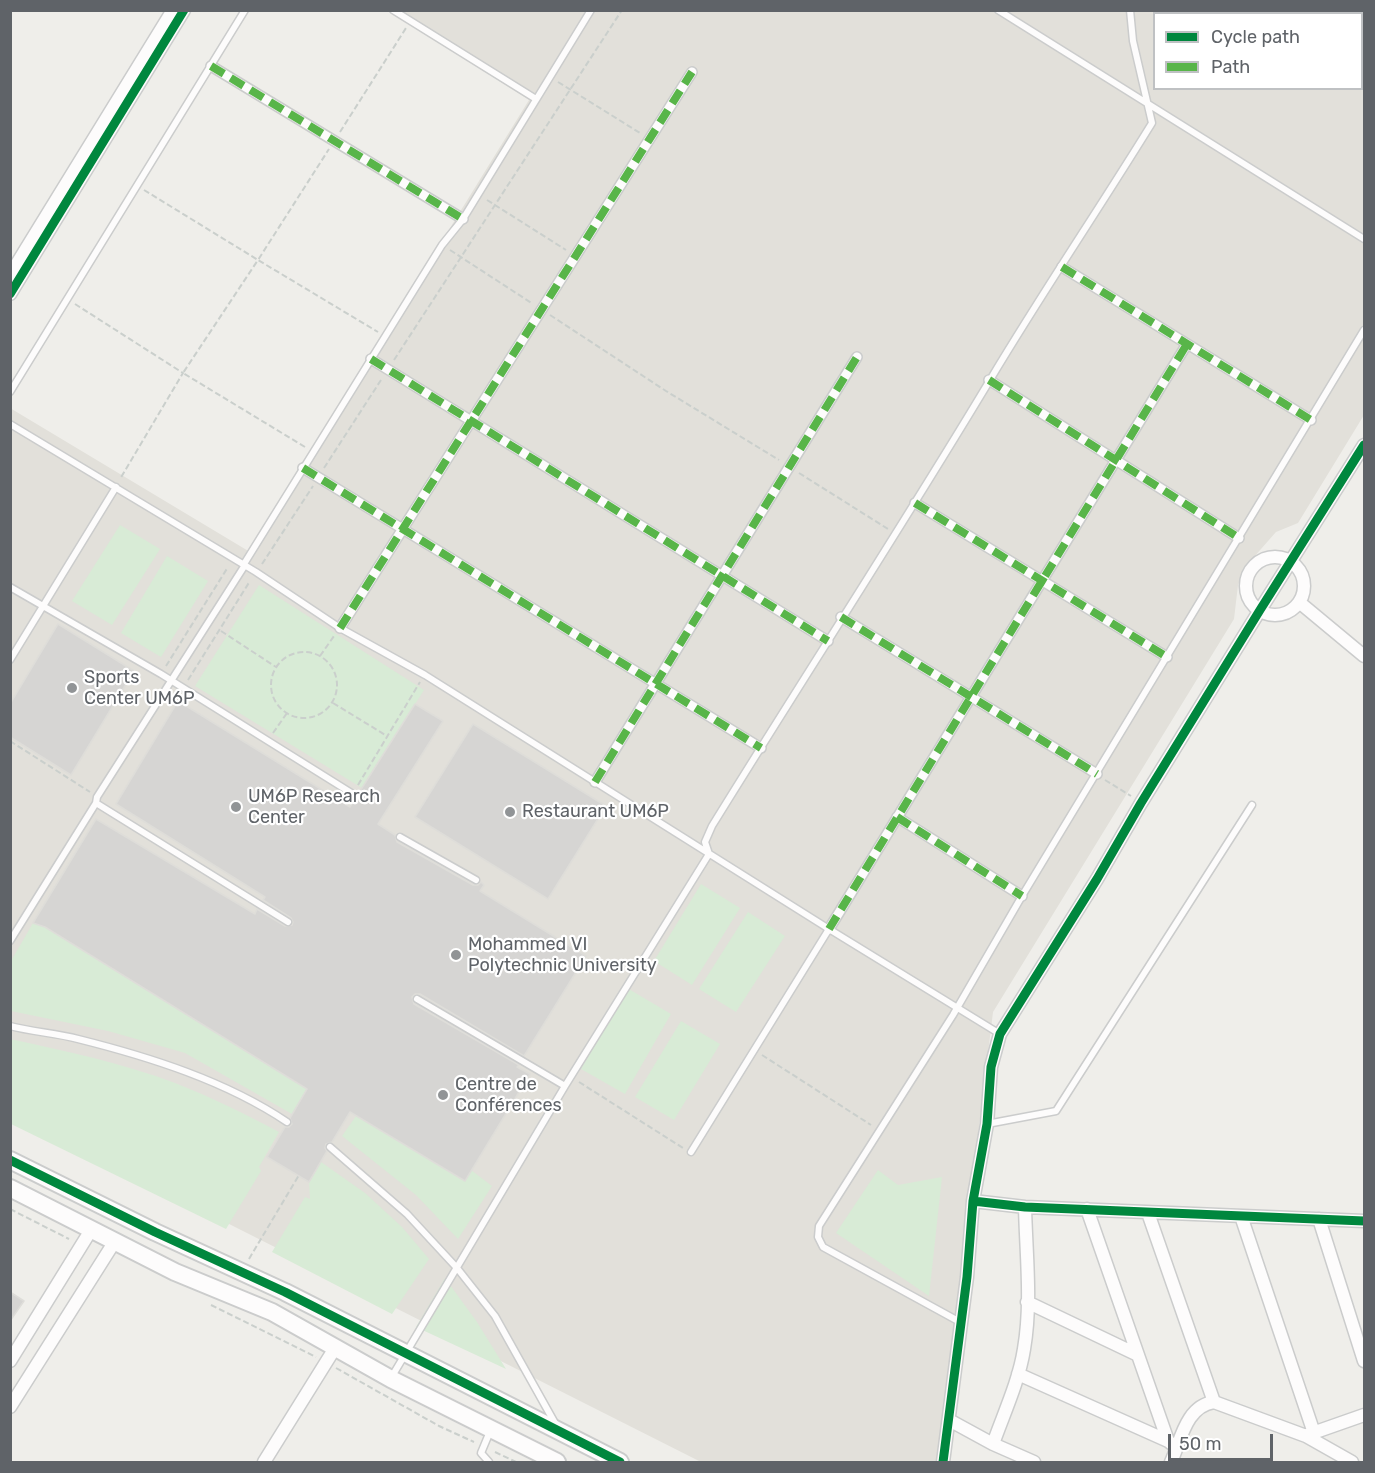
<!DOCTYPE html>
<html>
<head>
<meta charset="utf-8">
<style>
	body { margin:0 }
	#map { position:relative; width:1375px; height:1473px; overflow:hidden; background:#efeeea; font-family:Rubik,sans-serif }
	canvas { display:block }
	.frame { position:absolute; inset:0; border:12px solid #5f6368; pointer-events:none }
	.legend { position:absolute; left:1153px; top:12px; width:210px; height:78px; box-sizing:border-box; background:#fff; border:2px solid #bfc1c3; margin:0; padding:8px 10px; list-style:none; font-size:18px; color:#5f6368 }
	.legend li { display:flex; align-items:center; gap:12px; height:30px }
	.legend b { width:30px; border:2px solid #bfc1c3 }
	.scale { position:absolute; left:1168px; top:1434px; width:105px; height:27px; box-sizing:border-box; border:3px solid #5f6368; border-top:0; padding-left:8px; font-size:18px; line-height:21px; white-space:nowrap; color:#5f6368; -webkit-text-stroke:4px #fff; paint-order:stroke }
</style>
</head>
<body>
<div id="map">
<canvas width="1375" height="1473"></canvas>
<div class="frame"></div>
<ul class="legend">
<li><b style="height:8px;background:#00873e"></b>Cycle path</li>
<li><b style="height:8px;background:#58b549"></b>Path</li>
</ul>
<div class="scale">50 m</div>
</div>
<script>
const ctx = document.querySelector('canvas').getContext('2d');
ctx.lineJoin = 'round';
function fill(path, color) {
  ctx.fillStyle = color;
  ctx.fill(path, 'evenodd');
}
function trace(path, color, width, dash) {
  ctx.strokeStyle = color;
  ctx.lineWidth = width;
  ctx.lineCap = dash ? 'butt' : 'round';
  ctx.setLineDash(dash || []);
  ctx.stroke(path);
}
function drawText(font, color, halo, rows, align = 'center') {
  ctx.font = font + ' Rubik,sans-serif';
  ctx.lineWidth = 4.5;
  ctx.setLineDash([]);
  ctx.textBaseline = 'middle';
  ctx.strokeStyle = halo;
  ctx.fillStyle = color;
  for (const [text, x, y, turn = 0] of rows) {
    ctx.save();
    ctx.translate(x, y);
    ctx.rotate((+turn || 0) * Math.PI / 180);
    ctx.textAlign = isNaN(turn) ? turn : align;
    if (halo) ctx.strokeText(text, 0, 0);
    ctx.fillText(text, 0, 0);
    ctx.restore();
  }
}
const education = new Path2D(`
	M389 11H1364V415L1298 523 1276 532 1246 566 1238 585 1234 619 993 1012 938 1462H701L11 1114 10 408 250 552 529 100ZM1154 14H1362V88H1154Z`);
const green = new Path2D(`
	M120 525 160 549 112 625 72 601Z
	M167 556 208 581 161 657 121 633Z
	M259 585 424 690 362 788 195 686Z
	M701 884 740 908 692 985 654 961Z
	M748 912 785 936 736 1012 699 989Z
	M33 923 45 927 307 1089 292 1114 185 1053 108 1031 11 1011V961Z
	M627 988 671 1014 625 1094 581 1069Z
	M681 1021 720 1044 674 1120 635 1097Z
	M10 1039C66 1051 122 1063 175 1083 211 1097 245 1114 279 1132L259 1167 261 1171 226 1229 11 1124Z
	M356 1116 464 1181 471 1170 492 1186 458 1239 416 1195 342 1136Z
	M321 1162 365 1193 402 1227 429 1259 392 1314 272 1252 305 1197 310 1199 309 1182Z
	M878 1170 898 1185 942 1177 929 1296 836 1233Z
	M445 1278 477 1322 506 1369 416 1327Z`);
const building = new Path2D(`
	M58 624 134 671 71 775 10 737V704Z
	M178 701 350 807 415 704 443 721 378 824 395 835 397 842 473 885H478L481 882 484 885 480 891 586 956 524 1056 420 994H415L412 997 414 1004 519 1065 517 1067 530 1074 465 1181 350 1112 332 1142 326 1144 325 1148 327 1151 309 1182 267 1157 285 1127H289L292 1124 290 1118 307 1089 45 927 33 923 96 819 255 914 257 909 285 926 292 925 293 922 291 918 263 900 265 897 116 804Z
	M473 724 606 806 548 899 415 817Z
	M10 1292 24 1301 10 1321Z`);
const path = new Path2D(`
	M558 82 640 133
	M340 132 406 28
	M144 190 258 260 329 149
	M487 200 566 250
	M450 250 533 304
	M75 304 183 373 120 479
	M550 315 666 391 779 460
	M394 360 622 10
	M305 447 183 373 258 260 378 332
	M324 468 381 380
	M799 473 888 529
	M262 564 313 486
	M221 631 276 667
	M271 685a33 33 0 1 1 66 0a33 33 0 1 1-66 0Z
	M320 656 334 636
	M166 666 228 567
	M188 680 250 581
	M333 703 387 736
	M273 733 287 713
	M10 741 90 792
	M1105 780 1131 796
	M358 785 420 682
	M762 1055 871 1125
	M579 1082 683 1148
	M10 1209 69 1239
	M249 1259 299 1175
	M211 1305 316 1357
	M336 1368 439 1426 474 1442
	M495 1452 516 1462`);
const service = new Path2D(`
	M393 10 536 99
	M998 10 1364 239
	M10 392 245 10
	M10 424 256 572 340 628 425 675 829 929 1000 1034
	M244 564 442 245 463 219 591 10
	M10 587 161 674 353 794
	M10 660 116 487
	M96 803 288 922
	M400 837 476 880
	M10 941 96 803 97 797 245 565
	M417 999 565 1086
	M10 1026C33 1032 56 1033 78 1039 150 1057 226 1081 287 1122
	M987 1124 1056 1111 1252 805
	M330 1147 407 1214 457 1268 495 1316 556 1425
	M691 1152 829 929
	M960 1322 823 1247 818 1237 819 1226 953 1015 1022 896 1364 330
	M391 1378 565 1086 709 854 705 842 712 826C804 677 900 530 990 380 1042 293 1099 209 1152 123L1133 41 1130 10
	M489 1462 481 1453 491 1429`);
const pedestrian = new Path2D(`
	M211 66 463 219
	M1062 267 1311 420
	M371 359 828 641
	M989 380 1239 538
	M303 468 761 748
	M915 503 1167 657
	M841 617 1097 774
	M340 628 692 72
	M595 782 857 357
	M897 817 1022 896
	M829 929 1187 344`);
const minor = new Path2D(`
	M10 275 173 10
	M10 294 184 10
	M1246 586a29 29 0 1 1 58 0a29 29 0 1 1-58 0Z
	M1299 602 1364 656
	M973 1201 1025 1207 1364 1221
	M1087 1209 1168 1441
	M1148 1213 1214 1402
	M1241 1216 1314 1433
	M1319 1219 1364 1361
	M1027 1302 1138 1355
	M10 1361 91 1230
	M1018 1374 1168 1441 1172 1444
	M10 1407 115 1241
	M949 1420 993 1444 1034 1462
	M1307 1435 1364 1415
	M993 1444C1004 1413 1019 1381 1024 1349 1032 1303 1026 1253 1025 1207
	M264 1462 335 1348
	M943 1462 967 1277 973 1201 987 1124 991 1067 1000 1034 1097 879 1141 803 1260 610 1364 445
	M1171 1462C1181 1440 1186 1406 1214 1402L1306 1436 1352 1462`);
const tertiary = new Path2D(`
	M10 1160 155 1232 285 1292 620 1462
	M10 1188 175 1272 272 1312 391 1379 557 1462`);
const quiet = new Path2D(`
	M211 66 463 219
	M1062 267 1311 420
	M371 359 828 641
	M989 380 1239 538
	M303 468 761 748
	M915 503 1167 657
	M841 617 1097 774
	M340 628 692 72
	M595 782 857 357
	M897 817 1022 896
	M829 929 1187 344`);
const cycleway = new Path2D(`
	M10 294 184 10
	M10 1160 155 1232 285 1292 620 1462
	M973 1201 1025 1207 1364 1221
	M943 1462 967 1277 973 1201 987 1124 991 1067 1000 1034 1097 879 1141 803 1260 610 1364 445`);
const markers = [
	[72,688,6,"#919496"],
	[236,807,6,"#919496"],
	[510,812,6,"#919496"],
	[456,955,6,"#919496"],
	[443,1095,6,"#919496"]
];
const poiNames = [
	["Sports",84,678],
	["Center UM6P",84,699],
	["UM6P Research",248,797],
	["Center",248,818],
	["Restaurant UM6P",522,812],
	["Mohammed VI",468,945],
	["Polytechnic University",468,966],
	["Centre de",455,1085],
	["Conférences",455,1106]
];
fill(education, '#e2e0da');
fill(green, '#d8ebd6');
fill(building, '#d6d5d3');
trace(building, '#deddd9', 1.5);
trace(service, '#cbcccc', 9);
trace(pedestrian, '#cbcccc', 12);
trace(minor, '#cbcccc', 15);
trace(tertiary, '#cbcccc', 20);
trace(path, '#cacfcc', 2, [6, 3]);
trace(service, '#fdfcfc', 6);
trace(pedestrian, '#fdfcfc', 9);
trace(minor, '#fdfcfc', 12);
trace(tertiary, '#fdfcfc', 16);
trace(quiet, '#58b549', 8, [15, 8]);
trace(cycleway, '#00873e', 9);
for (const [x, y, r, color] of markers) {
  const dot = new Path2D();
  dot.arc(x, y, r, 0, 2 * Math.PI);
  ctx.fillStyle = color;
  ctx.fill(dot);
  trace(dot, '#fff', 2);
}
drawText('18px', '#5f6368', '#fff', poiNames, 'left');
</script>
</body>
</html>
